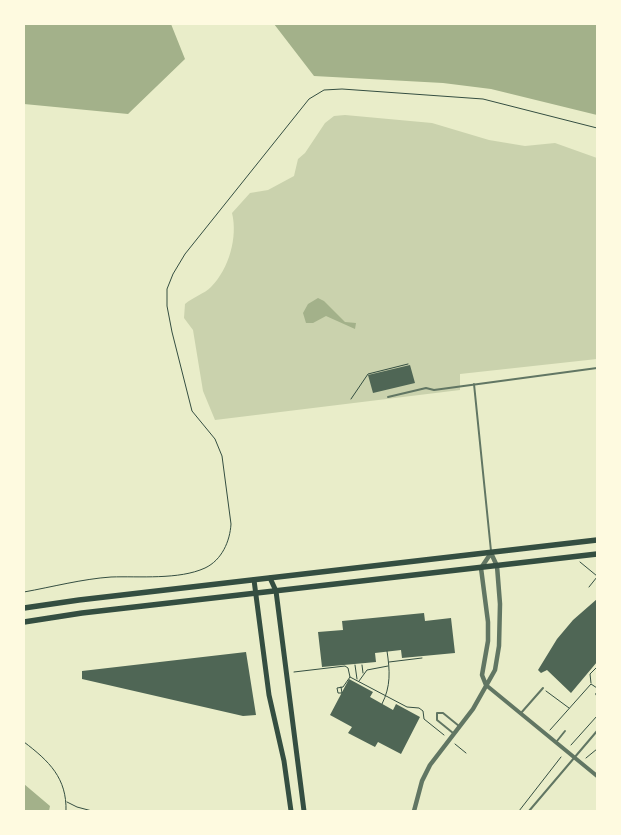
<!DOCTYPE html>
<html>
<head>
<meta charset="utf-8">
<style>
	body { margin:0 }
	#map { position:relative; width:621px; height:835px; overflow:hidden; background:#e9edc9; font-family:"Varela Round",sans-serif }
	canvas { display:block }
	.frame { position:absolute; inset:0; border:25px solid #fefae0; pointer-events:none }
</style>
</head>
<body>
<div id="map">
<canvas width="621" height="835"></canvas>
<div class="frame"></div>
</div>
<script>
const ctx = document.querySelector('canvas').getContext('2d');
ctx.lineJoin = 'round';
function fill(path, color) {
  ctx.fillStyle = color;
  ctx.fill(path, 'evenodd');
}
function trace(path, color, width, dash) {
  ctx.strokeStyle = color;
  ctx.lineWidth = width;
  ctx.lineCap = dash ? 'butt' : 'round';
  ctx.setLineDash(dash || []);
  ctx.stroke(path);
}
const green = new Path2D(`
	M345 115 432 123 489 140 525 146 555 143 597 158V359L460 374V390L215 420 203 391 193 330 184 318 185 304C193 297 204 294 211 287 229 269 238 237 232 213L250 193 268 190 294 176 298 159 305 153 325 123 334 116Z`);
const water = new Path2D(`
	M24 24H171L185 59 128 114 24 104Z
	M274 24H597V115L491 89 443 83 314 76Z
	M318 298 324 301 345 322 356 323 355 329 326 316 313 323H306L303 313 308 304Z
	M24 784 50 806 49 811H24Z`);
const building = new Path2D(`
	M410 365 415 383 373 393 368 375Z
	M597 599V662L571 693 547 670 541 673 538 670 557 639 573 620Z
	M424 613 425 621 451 618 455 653 402 658 401 650 375 653 376 662 322 667 318 632 343 630 342 621Z
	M246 652 256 715 243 716 82 679V671Z
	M349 679 373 692 370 697 393 710 396 704 420 717 401 754 378 742 375 747 348 733 352 727 330 715Z`);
const path = new Path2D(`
	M351 399 368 374 408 364
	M580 562 597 576
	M589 587 597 577
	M24 592C52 587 82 579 111 577 139 576 179 580 205 568 222 560 230 541 231 524L222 456 215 439 192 411 172 332 167 306V289L173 274 185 254 309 99 324 90 342 89 483 99 597 128
	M389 662 422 658
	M355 665 357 679
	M362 665 363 673
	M294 672 345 666 348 668 350 677 343 687 337 688 338 693H342L341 687
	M350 677 407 707 419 708 423 711 424 719 444 735
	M359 681 367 670 388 666
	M591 683 590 674 597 667
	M546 691 569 708
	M382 704C391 686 390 671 387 651
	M550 730 591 684 597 688
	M24 742C49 761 67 778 66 811
	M455 744 466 753
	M571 745 597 716
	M586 758 597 749
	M67 802 77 807 92 811
	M519 811 561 757`);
const service = new Path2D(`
	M474 384 491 551
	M388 397 426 388 434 390 597 368
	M596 694 597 695
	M521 713 543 688
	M453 733 437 720V713H443L459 726
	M557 741 565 731
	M529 811 597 731`);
const minor = new Path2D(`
	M486 685 597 776`);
const tertiary = new Path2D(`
	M486 685 482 675 488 641V622L481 568 491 553
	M414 811 422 781 430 765 473 709 495 670 499 646 500 604 497 566 491 553`);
const secondary = new Path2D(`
	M270 578 276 591 304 811
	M254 580 269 695 284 761 291 811`);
const primary = new Path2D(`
	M24 608 79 600 597 540
	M24 622 82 613 597 554`);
fill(green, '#cad2ad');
fill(water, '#a3b18a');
fill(building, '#4f6655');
trace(path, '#344e41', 1);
trace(service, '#617663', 2);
trace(minor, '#617663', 4);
trace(tertiary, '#617663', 4.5);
trace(secondary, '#344e41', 5);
trace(primary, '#344e41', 5.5);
</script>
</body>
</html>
